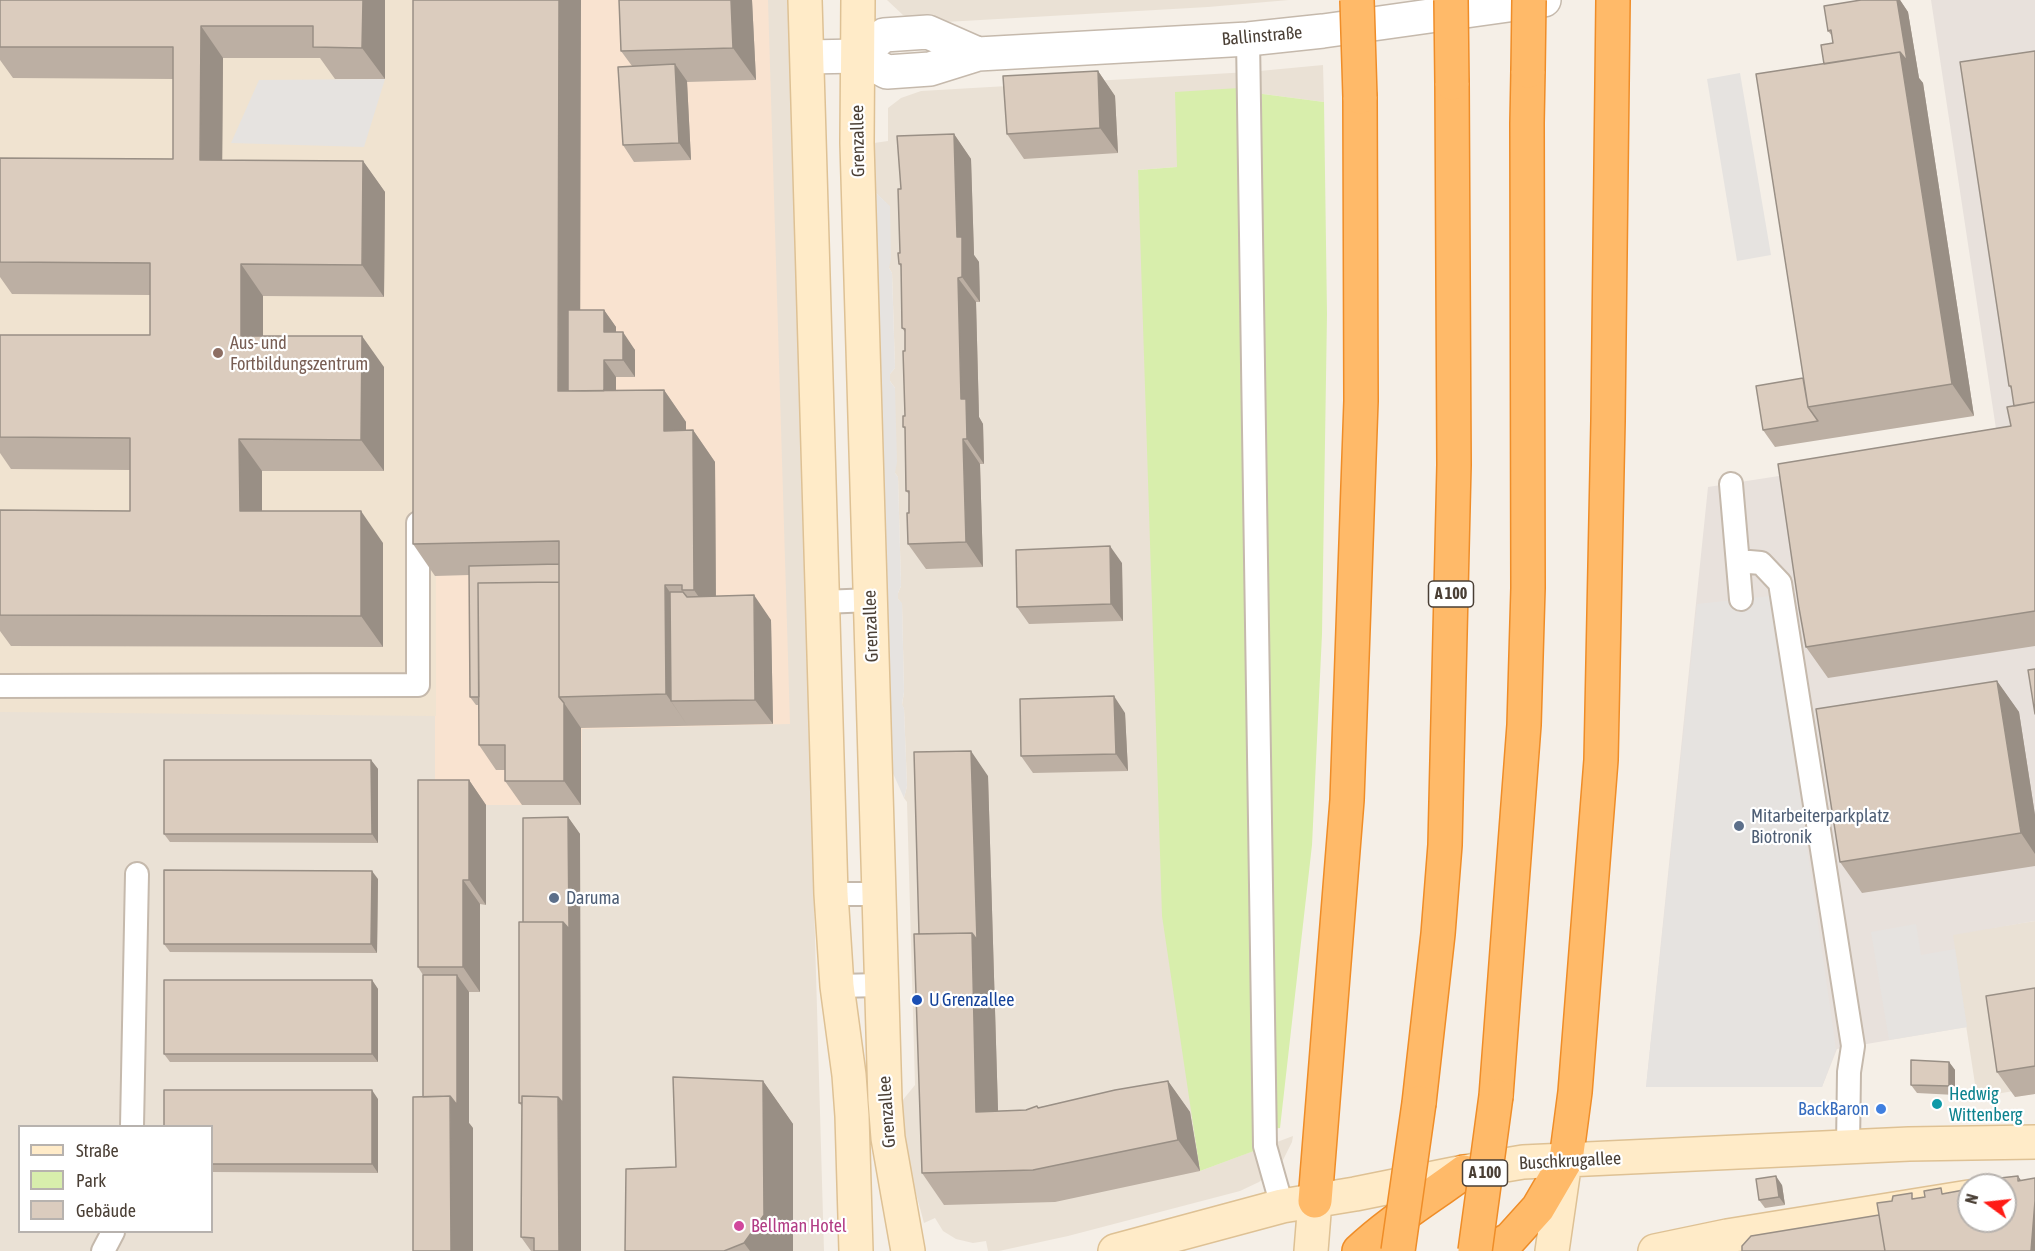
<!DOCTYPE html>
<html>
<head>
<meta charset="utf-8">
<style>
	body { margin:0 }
	#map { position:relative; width:2035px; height:1251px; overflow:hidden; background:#f5efe7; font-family:"Asap Condensed",sans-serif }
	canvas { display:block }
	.legend { position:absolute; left:18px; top:1125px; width:195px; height:108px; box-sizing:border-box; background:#fff; border:2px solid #b7b2ae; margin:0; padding:8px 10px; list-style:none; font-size:18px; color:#4a3f35 }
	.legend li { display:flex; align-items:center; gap:12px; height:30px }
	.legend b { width:30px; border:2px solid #b7b2ae }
	.north { position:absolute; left:1957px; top:1173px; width:60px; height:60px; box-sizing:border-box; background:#fff; border:2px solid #b7b2ae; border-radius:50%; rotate:285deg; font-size:16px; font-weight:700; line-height:24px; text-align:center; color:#4a3f35 }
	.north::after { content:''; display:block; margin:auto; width:21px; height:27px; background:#ff1b15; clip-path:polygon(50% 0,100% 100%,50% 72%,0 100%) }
</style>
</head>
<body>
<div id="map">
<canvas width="2035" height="1251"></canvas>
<ul class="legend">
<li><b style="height:8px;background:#ffebc8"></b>Straße</li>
<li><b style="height:16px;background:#d8eeac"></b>Park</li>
<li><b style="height:16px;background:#dbccbe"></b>Gebäude</li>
</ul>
<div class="north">N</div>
</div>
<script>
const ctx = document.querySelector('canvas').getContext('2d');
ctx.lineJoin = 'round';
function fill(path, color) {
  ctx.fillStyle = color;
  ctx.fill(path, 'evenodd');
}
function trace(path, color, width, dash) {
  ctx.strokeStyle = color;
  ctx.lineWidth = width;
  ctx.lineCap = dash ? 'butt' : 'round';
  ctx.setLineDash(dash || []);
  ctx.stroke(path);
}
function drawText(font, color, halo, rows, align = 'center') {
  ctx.font = font + ' "Asap Condensed",sans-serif';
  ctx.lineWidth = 4.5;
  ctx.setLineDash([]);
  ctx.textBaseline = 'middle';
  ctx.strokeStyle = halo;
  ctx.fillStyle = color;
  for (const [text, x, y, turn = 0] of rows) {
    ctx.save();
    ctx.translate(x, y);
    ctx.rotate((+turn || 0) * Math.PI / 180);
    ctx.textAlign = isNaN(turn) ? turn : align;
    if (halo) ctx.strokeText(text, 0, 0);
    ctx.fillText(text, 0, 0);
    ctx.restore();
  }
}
const residential = new Path2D(`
	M0 0H788L824 1251H0ZM20 1126H212V1232H20Z
	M887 0H1289L1208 7 928 23 903 15Z
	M1323 65 1324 102 1255 93 1177 167 1138 170 1200 1171 1293 1136 1292 1142 1281 1164 1259 1182 1240 1191 1068 1236 999 1251H988L986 1241 973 1243 956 1239 943 1231 935 1218 924 1223 911 1175 904 1127 902 1101 915 1085 907 802 904 798 907 786 904 709 902 705 904 692 902 604 898 599V593L901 586 898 477 895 473V388L890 381V374L895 368 892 273 889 268 890 207 875 192 874 143 888 141V108L901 98 921 91 1249 72Z
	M2035 921V1094L2015 1097 2014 1091 1977 1097 1952 934Z`);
const commercial = new Path2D(`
	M435 0H768L790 724 582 729 581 805H435Z`);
const industrial = new Path2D(`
	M1931 0H2035V921L1953 935 1967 1027 1837 1049 1822 1087H1646L1708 487 1998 442Z`);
const education = new Path2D(`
	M0 0H435L436 716 0 712Z`);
const green = new Path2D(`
	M1239 88 1262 1148 1200 1171 1162 916 1138 170 1177 167 1175 92Z
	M1255 93 1324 102 1327 314 1322 634 1312 845 1280 1128 1269 1129Z`);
const parking = new Path2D(`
	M1740 73 1771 255 1737 261 1707 79Z
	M385 79 364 147 231 143 259 80Z
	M875 192 890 206 891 258 889 268 892 273 895 368 890 374V381L895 388 897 462 895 473 898 477 901 586 898 593V599L902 603 904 692 902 704 904 709 907 786 904 798 892 771Z
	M1771 596 1836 1049 1822 1087H1646L1697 604Z
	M1916 924 1921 955 1955 949 1967 1027 1889 1040 1871 932Z`);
const lane = new Path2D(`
	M1248 39 1265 1146 1282 1206
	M1731 484 1741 599
	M1738 561 1761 563 1780 583 1853 1046 1849 1072 1848 1147
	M823 602 871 600
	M0 686 418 685V523
	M831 894H879
	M837 986 881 985
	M132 1126 137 874
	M103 1251 113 1232`);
const street = new Path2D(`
	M858 56 884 35 928 32 978 54
	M808 57 858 56 887 72 930 69 978 54 1248 39 1323 31 1544 0`);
const secondary = new Path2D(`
	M805 0 831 894 837 986 849 1075 852 1116 856 1251
	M858 0 857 143 885 1100 888 1138 908 1251
	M1115 1251 1282 1206 1355 1194 1464 1172 1523 1162 1909 1144 2035 1142
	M1311 1251 1315 1201
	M1552 1251 1565 1161
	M1655 1251 1727 1236 1969 1197`);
const highway = new Path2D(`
	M1496 1096 1524 725 1528 588 1527 123 1528 71
	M1419 1103 1438 934 1445 845 1454 465 1452 83
	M1315 1201 1347 800 1361 401 1360 97
	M1359 1251C1391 1221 1429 1198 1464 1172
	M1489 1251 1510 1239 1538 1208 1566 1160 1575 1092 1601 760 1608 421 1613 0`);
const highwayBridge = new Path2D(`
	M1357 0 1360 97
	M1451 0 1452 83
	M1528 71 1529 0
	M1398 1251 1419 1103
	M1475 1251 1496 1096`);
const wall = new Path2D(`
	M0 0H385V79H335L320 58H223L222 160 363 161 385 192 384 297 263 296V336L384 367V471H262V511L383 543V647L11 646 0 631V510L130 511V470L11 469 0 453V335H150V295L12 294 0 277V158L173 159V79L13 78 0 60Z
	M619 0H752L756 80 687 82 691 160 634 162 623 145 632 66 621 51Z
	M1861 0H1900L1908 12 1919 78 1923 83 1974 416 1775 447 1763 430 1803 378 1824 64 1833 43 1832 36 1828 31Z
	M2035 51V646L1828 678 1806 647 2011 426 2014 406 2012 390 2009 386Z
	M1098 71 1115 96 1118 153 1024 159 1007 134Z
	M954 134 971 159 974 255 979 262 980 302H976L979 417 983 424 984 464H980L983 567 926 569 908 544 909 494 906 491 905 429 903 427 905 416V332L902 328 901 267 899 264 900 253 901 189Z
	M580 310H604L616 327V332L635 350V377H616V390H664L686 422V430H693L715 462 716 596 771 620 773 724 581 728V805H522L505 781V770H496L479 745V705H476L470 697 469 575 435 576 413 544Z
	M1122 563 1123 621 1029 624 1017 607Z
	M1997 681 2019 712 2035 815V866L1862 893 1840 862Z
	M1125 713 1128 771 1033 773 1021 756Z
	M371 760 378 769V843L170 842 164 834Z
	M988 776 998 1111 1026 1110 1168 1081 1190 1112 1200 1171 1055 1202 944 1205 922 1173 919 934Z
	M469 780 486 805V905L480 904V992H469V1123L473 1128 423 1097V975L418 967Z
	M568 817 580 834 581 1251H531L521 1237 522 1106 519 1103 523 922Z
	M378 879 377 953 170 952 164 944Z
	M372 980 378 989V1062H170L164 1054Z
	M2035 988V1094L2015 1097 1997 1072Z
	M1949 1062 1955 1070V1095L1917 1093 1911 1085Z
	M763 1081 793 1124V1251H625L676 1167Z
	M378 1099V1173L212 1172V1126Z
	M1782 1185 1785 1205 1765 1208 1759 1200Z`);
const shadedWall = new Path2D(`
	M363 0H385V79L362 48Z
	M559 0H581L580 406 558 391Z
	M731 0H752L756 80 733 48Z
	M1897 0H1900L1908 12 1919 78 1923 83 1974 416 1952 384 1900 52Z
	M201 26 223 58 222 191 200 160Z
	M675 64 687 81 691 160 679 143Z
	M1098 71 1115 96 1118 153 1100 128Z
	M954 134 971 159 974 255 979 262 980 302 962 277 957 237Z
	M363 161 385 192 384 297 362 265Z
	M241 264 263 296V367L241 336Z
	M958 278 976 302 979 417 983 424 984 464 967 439 961 399Z
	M604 310 616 327V349L604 332Z
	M623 332 635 350V377L623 360Z
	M362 336 384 367V471L361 440Z
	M604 360 616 377V423L604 406Z
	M664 390 686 422V462L664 431Z
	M693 430 715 462 716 622 694 590Z
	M239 439 262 471V543L240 511Z
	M963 439 980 464 983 567 966 542Z
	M361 511 383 543V647L361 616Z
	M1110 546 1122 563 1123 621 1111 604Z
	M665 585 687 617 671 701 688 726 666 694Z
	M754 595 771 620 773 724 755 700Z
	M1997 681 2019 712 2035 815V854L2021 833Z
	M1114 696 1125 713 1128 771 1116 754Z
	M564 703 581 728V805L564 781Z
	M971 751 988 776 999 1143 976 1112 972 933Z
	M371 760 378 769V843L372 834Z
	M469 780 486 805V905L469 880Z
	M568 817 580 834 581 1251H559L558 1097 563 922Z
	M372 871 378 879 377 953 371 944Z
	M463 880 480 904V992L463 967Z
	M457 975 469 992V1123L473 1128V1251H451L450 1096Z
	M372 980 378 989V1062L372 1054Z
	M1949 1062 1955 1070V1095L1949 1086Z
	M763 1081 793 1124V1251H750L744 1243Z
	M1168 1081 1190 1112 1200 1171 1178 1140Z
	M372 1090 378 1099V1173L372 1164Z
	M1776 1176 1782 1185 1785 1205 1779 1197Z
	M2018 1176 2035 1200V1251H2031Z`);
const building = new Path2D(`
	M0 0H363L362 48 313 47V26H201L200 160 363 161 362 265 241 264V336H362L361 440 239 439 240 511H361V616L0 615V510L130 511V438L0 437V335H150V263L0 262V158L173 159V47H0Z
	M413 0H559L558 391 664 390V431L693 430 694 590H682V585H665L666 694 559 697V541L413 544Z
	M619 0H731L733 48 621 51Z
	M1861 0H1897L1907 61 1900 52 1824 64 1821 45 1833 43 1831 30 1828 31 1824 6Z
	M2035 51V402L2014 406 2011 386H2009L1960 62Z
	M1900 52 1952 384 1808 407 1756 74Z
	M675 64 679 143 623 145 618 67Z
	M1098 71 1100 128 1007 134 1003 76Z
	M954 134 957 237H962V277L958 278 961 399H966L967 439H963L966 542 908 544 907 513H909V491H906L905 427H903V416H905L903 351H905V329L902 328 901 264H899L898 253H900L898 189H901L897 136Z
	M568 310H604V332H623V360H604V391H568Z
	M1803 378 1808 407 1818 421 1763 430 1756 386Z
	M2035 402V611L1806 647 1799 608 1778 464 2011 426 2007 407Z
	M1110 546 1111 604 1017 607 1016 550Z
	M559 564V582L478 583 479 697H470L469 566Z
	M559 582V697L564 703V781H505V745H479L478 583Z
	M670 592H683L687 597 754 595 755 700 671 701Z
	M2035 669V714L2028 670Z
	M1997 681 2021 833 1840 862 1816 709Z
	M1114 696 1116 754 1021 756 1020 699Z
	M971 751 977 940 972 933 919 934 914 752Z
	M164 760H371L372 834H164Z
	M418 780H469V880H463V967H418Z
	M568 817 569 929 563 922H523V818Z
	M164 870 372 871 371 944H164Z
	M519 922H563V1103L558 1097 522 1096V1103H519Z
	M972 933 976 1112 1026 1110 1037 1106 1038 1108 1115 1090 1168 1081 1178 1140 1033 1170 922 1173 914 934Z
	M423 975H457V1105L450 1096 423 1097Z
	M164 980H372V1054H164Z
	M2035 988V1066L1997 1072 1986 996Z
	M1911 1060 1949 1062V1086L1911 1085Z
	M673 1077 763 1081 764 1215 744 1243 724 1251H625L626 1169 676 1167Z
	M164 1090H372V1164H212V1126H164Z
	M450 1096 451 1251H413V1097Z
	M522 1096 558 1097 559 1251H534V1238L521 1237Z
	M1776 1176 1779 1197 1759 1200 1756 1179Z
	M2018 1176V1181L2035 1178V1201L2031 1251H1885L1877 1203 1892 1201 1893 1196 1912 1193V1199L1925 1197 1924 1191 1941 1188 1942 1194 1969 1189V1221H2005V1185H1996L2001 1184 2000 1178Z
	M1989 1180 1990 1185H1971V1184Z
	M1879 1215 1885 1251H1742V1246L1751 1236Z`);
const markers = [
	[218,353,6,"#8d6e63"],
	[1739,826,6,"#5c6f8a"],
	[554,898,6,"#5c6f8a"],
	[917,1000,6,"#1a4fb4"],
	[1937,1104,6,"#0f9aa8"],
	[1881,1109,6,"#3f7fe0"],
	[739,1226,6,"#d1479c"]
];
const shields = [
	[1451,594,45],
	[1485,1173,45]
];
const shieldNames = [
	["A 100",1451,594],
	["A 100",1485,1173]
];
const streetNames = [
	["Ballinstraße",1262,36,-5],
	["Grenzallee",858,141,-91],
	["Grenzallee",871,626,-92],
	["Grenzallee",887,1112,-94],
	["Buschkrugallee",1570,1161,-3]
];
const educationNames = [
	["Aus- und",230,343],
	["Fortbildungszentrum",230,364]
];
const serviceNames = [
	["Mitarbeiterparkplatz",1751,816],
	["Biotronik",1751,837],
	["Daruma",566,898]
];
const transitNames = [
	["U Grenzallee",929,1000]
];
const cultureNames = [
	["Hedwig",1949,1094],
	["Wittenberg",1949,1115]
];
const shopNames = [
	["BackBaron",1869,1109]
];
const hotelNames = [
	["Bellman Hotel",751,1226]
];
fill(residential, '#eae1d5');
fill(commercial, '#f9e3d0');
fill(industrial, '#e8e1dc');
fill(education, '#f0e3d0');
fill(green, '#d8eeac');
fill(parking, '#e6e3e0');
trace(lane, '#c5b9ac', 26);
trace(street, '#c5b9ac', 36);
trace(secondary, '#dec194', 36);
trace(highway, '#ef8d28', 36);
trace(lane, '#fff', 22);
trace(street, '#fff', 33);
trace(secondary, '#ffebc8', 33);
trace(highway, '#ffba69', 33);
trace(highwayBridge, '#ef8d28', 36, []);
trace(highwayBridge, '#ffba69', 33);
fill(wall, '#bcafa3');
fill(shadedWall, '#998f85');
fill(building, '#dbccbe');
trace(building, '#998f85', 1.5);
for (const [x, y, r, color] of markers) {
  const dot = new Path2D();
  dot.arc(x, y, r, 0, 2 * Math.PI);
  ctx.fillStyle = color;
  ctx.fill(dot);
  trace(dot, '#fff', 2);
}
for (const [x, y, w] of shields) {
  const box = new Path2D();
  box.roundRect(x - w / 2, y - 13, w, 26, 4.5);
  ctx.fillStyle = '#fff';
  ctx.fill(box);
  trace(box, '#4a3f35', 1.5);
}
drawText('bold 16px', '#4a3f35', null, shieldNames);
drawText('18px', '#4a3f35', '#fff', streetNames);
drawText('18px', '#785e54', '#fff', educationNames, 'left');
drawText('18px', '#4e5e75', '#fff', serviceNames, 'left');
drawText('18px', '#164399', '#fff', transitNames, 'left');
drawText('18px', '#0d838f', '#fff', cultureNames, 'left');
drawText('18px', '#366cbe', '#fff', shopNames, 'right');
drawText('18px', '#b23c85', '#fff', hotelNames, 'left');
</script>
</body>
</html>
